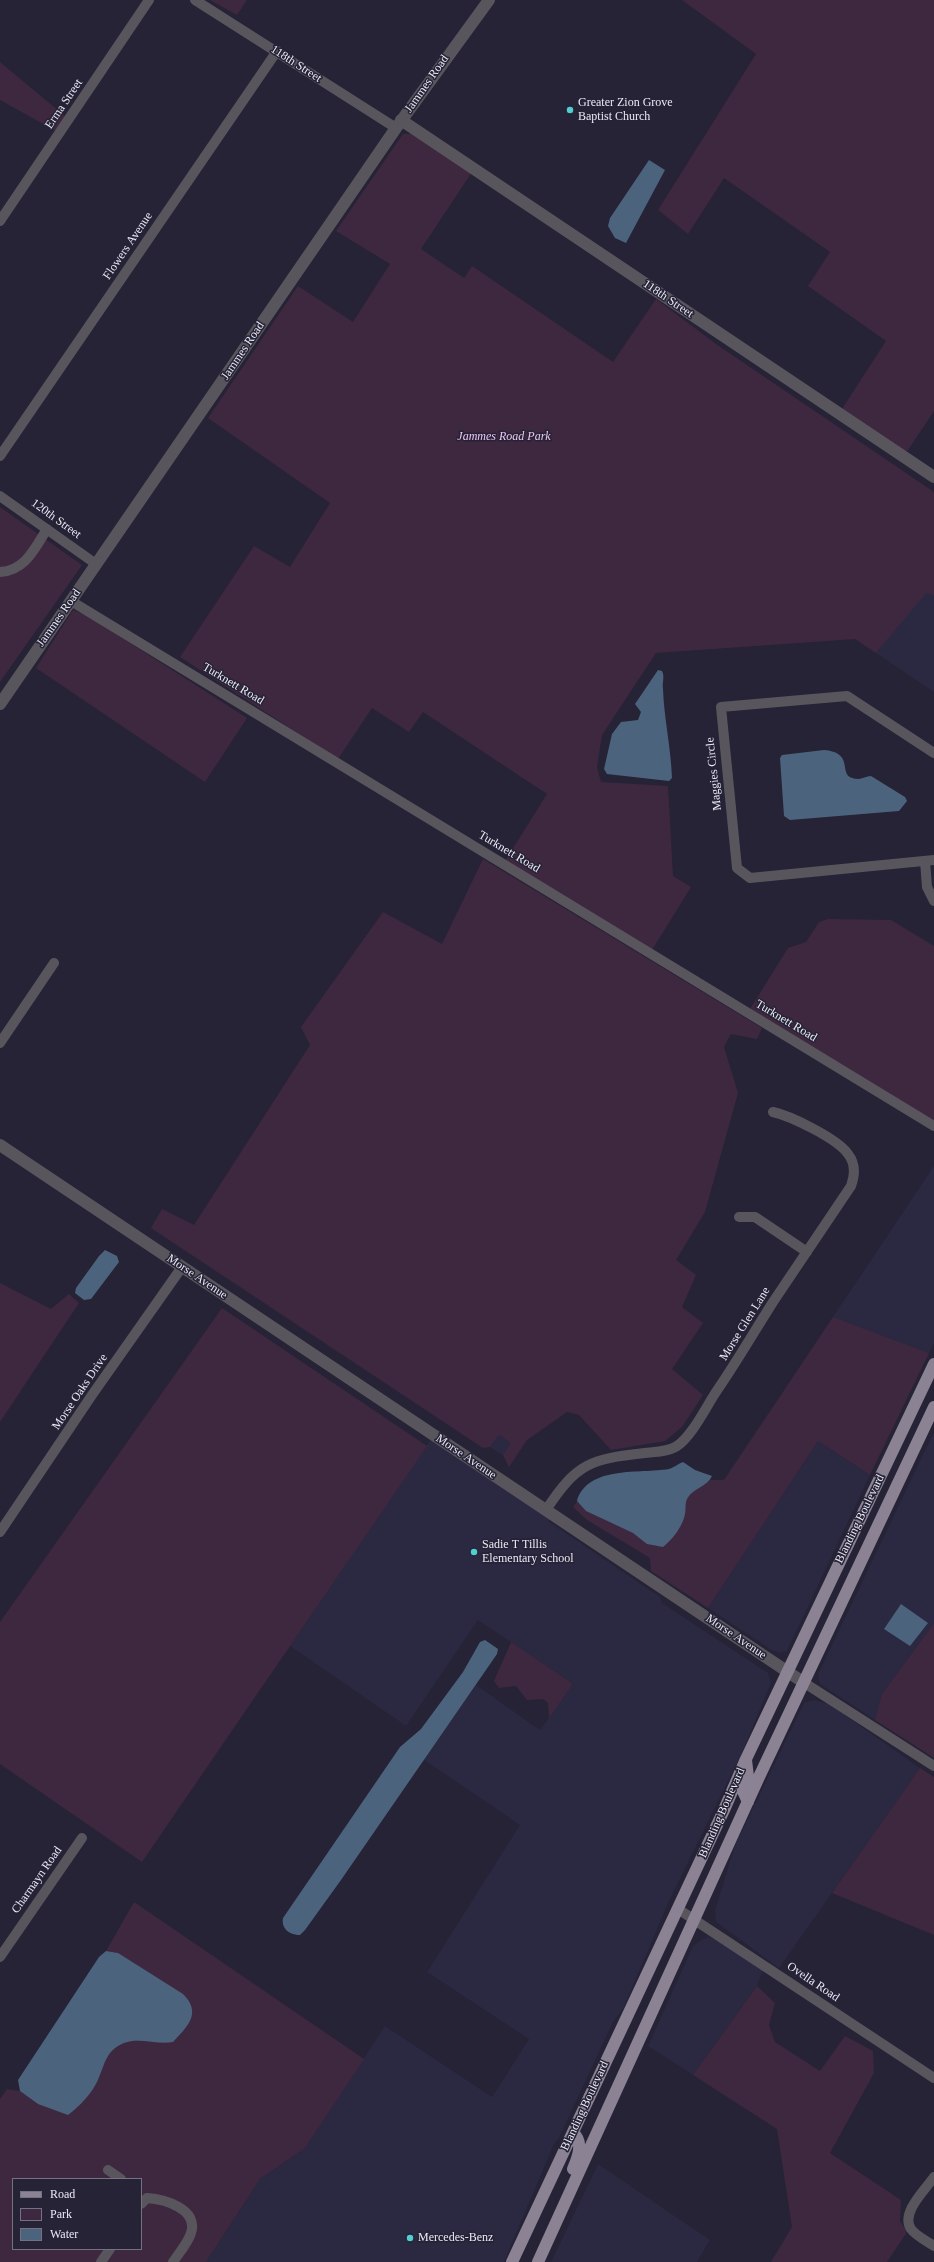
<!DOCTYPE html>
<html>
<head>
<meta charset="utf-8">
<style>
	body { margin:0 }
	#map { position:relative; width:934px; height:2262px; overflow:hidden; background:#252335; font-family:Georgia,serif }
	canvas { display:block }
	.legend { position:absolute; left:12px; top:2178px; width:130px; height:72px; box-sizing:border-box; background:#252335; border:1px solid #747282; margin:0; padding:5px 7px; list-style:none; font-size:12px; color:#eae9f6 }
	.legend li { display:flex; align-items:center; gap:8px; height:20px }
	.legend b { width:20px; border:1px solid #747282 }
</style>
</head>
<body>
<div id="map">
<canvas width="934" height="2262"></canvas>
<ul class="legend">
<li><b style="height:5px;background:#8b8294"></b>Road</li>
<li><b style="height:11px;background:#3e283f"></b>Park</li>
<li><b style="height:11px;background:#4c637d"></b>Water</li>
</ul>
</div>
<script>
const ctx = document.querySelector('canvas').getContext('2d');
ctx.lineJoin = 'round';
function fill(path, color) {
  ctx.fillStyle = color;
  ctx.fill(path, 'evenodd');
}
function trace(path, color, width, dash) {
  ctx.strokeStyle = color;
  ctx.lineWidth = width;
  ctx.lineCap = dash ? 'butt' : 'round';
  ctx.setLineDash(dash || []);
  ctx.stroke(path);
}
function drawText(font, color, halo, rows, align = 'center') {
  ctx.font = font + ' Georgia,serif';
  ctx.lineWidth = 3;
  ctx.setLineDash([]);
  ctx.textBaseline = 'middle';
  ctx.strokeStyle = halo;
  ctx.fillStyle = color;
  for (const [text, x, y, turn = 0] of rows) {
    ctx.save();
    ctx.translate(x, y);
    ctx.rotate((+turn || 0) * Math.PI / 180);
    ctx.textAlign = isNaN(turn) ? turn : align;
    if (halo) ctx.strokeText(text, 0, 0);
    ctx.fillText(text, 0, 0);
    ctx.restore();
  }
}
const built = new Path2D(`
	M925 592 934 594V692L876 653Z
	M934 1166V1343L929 1353 833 1317Z
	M934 1432V1623L882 1694 875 1720 820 1684 818 1674Z
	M499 1435 512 1443 503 1455 490 1447Z
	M431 1439 550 1518 548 1521 660 1597 662 1603 768 1673 771 1683 741 1755 669 1901 623 2009 613 2022 559 2138 554 2144 504 2262H206L260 2179 305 2148 385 2026 492 2097 529 2039 427 1972 520 1825 423 1759 476 1685 540 1730 573 1684 478 1620 406 1726 290 1646Z
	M818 1441 870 1475 787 1651 780 1653 770 1649 708 1608Z
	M814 1700 829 1704 920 1768 779 1968 716 1922 715 1910 736 1843 804 1703Z
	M709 1937 722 1942 763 1970 757 1986 693 2075 648 2046 693 1946 701 1940Z
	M598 2164 710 2240 697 2262H551Z`);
const green = new Path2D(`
	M210 0H247L237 15Z
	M682 0H934V411L906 453 842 409 886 341 808 286 830 252 724 178 688 234 658 210 756 54Z
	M0 62 66 117 56 131 0 100Z
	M403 134H411L472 172 421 249 464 278 472 266 613 362 656 299 716 344 934 492V595L926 593 876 653 855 639 656 653 602 735 597 767 601 782 668 786 673 876 691 887 652 950 505 861 547 794 423 712 409 732 372 708 338 759 180 657 254 546 290 567 330 503 208 418 298 286 353 322 390 264 336 231Z
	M0 507 82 565 0 682Z
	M73 610 88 616 247 718 205 782 36 668Z
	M483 859 762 1028 757 1039 731 1034 724 1047 738 1093 705 1212 676 1260 696 1275 682 1307 703 1323 672 1369 703 1395 682 1427 665 1441 611 1450 579 1415 567 1412 527 1440 509 1467 503 1455 511 1443 499 1435 490 1447 483 1448 151 1228 162 1209 194 1225 310 1045 301 1027 383 912 442 944Z
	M828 919 891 920 934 946V1121L750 1009 788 948 806 942 819 922Z
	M0 1283 51 1309 69 1294 79 1303 0 1422Z
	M222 1308 427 1446 142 1862 0 1764V1622Z
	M833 1317 929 1353 870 1475 818 1441 708 1608 651 1571 650 1558 587 1520 573 1507 577 1501C592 1517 613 1522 631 1532 640 1537 646 1543 656 1546L684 1516 686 1500 693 1491 710 1480H724Z
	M934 1623V1758L875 1720 882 1694Z
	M511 1642 573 1684 549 1718 548 1703 543 1699 527 1700 516 1686 499 1688 494 1681Z
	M920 1768 934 1777V1935L832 1893Z
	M134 1902 364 2059 305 2148 260 2179 206 2262H0V2099L7 2089 20 2091 38 2104 98 2081C101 2071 104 2059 110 2051 123 2036 150 2041 167 2043L118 1953 106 1951ZM13 2179H141V2249H13Z
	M757 1986 775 2003 769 2025 775 2042 820 2071 845 2036 873 2051 874 2073 830 2153 901 2200 900 2221 907 2232 887 2262H771L792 2227 777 2129 693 2075Z`);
const water = new Path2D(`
	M649 160 665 170 626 243 615 238 608 226 610 218Z
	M658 670 662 671C665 677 662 682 663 689 664 718 671 748 672 778L669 781 607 774 604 769 612 734 621 722 638 720 641 712 635 704Z
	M824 750C858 753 834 778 858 779 862 779 867 776 871 776L905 797 907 801 899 811 790 820 784 816 780 758 782 755Z
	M105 1250 117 1256 119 1262 91 1299 84 1300 75 1293 76 1288 99 1256Z
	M683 1462 695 1470 712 1476C707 1487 693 1488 687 1499 685 1503 686 1509 685 1514 683 1526 672 1540 663 1547L647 1544 633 1533 586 1511 577 1501C588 1465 640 1474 669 1469 673 1468 678 1464 683 1462Z
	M901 1604 928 1623 910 1646 884 1629Z
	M485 1640 498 1649 497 1654 341 1880 305 1930 300 1935C290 1935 281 1929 283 1918L400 1747 421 1729 463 1672 480 1642Z
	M106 1951 118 1953 183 1994C202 2013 188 2026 173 2042 157 2045 140 2037 124 2043 106 2050 105 2064 98 2080 92 2093 80 2106 68 2115L38 2104 20 2091 18 2080 99 1957Z`);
const minor = new Path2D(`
	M195 0 396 128
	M0 221 149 0
	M0 456 277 51
	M0 496 96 564
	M0 572C25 571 35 548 47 529
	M71 601 934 1126
	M934 753 847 696 721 707 737 868 750 878 934 860
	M925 861 927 887 934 901
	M0 1043 54 963
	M739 1217H755L807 1252
	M546 1510C577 1463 590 1459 645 1453 655 1452 668 1452 677 1446 692 1436 706 1407 716 1392 736 1363 754 1332 773 1302 799 1263 825 1225 851 1186 855 1175 856 1164 848 1154 838 1139 791 1116 773 1112
	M0 1532 92 1395 182 1267
	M803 1682 934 1766
	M678 1909 934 2078
	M0 1957 82 1838
	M108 2170 121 2179
	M934 2177C926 2189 900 2213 911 2229 916 2236 927 2241 934 2246
	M141 2204 147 2198C164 2199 199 2209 191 2233 188 2243 179 2253 173 2262
	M101 2262 110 2249`);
const tertiary = new Path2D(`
	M401 120 934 477
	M0 704 396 128 489 0
	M0 1145 803 1682`);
const primary = new Path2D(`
	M746 1760 748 1777 743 1791 748 1802
	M573 2169C578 2157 584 2142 573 2133
	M512 2262 724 1810 746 1759 934 1364
	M538 2262 759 1777 934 1407`);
const markers = [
	[570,110,4,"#52cdd0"],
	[474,1552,4,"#52cdd0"],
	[410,2238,4,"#52cdd0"]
];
const streetNames = [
	["118th Street",296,64,33],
	["Jammes Road",427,84,-55],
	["Erma Street",64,104,-56],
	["Flowers Avenue",128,246,-56],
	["118th Street",668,299,34],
	["Jammes Road",243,351,-56],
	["120th Street",56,519,36],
	["Jammes Road",59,618,-55],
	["Turknett Road",233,684,31],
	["Maggies Circle",714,774,-96],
	["Turknett Road",509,852,31],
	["Turknett Road",786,1021,31],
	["Morse Avenue",197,1277,34],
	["Morse Glen Lane",745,1324,-58],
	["Morse Oaks Drive",80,1392,-56],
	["Morse Avenue",466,1457,34],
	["Blanding Boulevard",860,1519,-64],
	["Morse Avenue",736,1637,34],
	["Blanding Boulevard",722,1813,-66],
	["Charmayn Road",37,1880,-55],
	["Ovella Road",813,1982,34],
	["Blanding Boulevard",585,2106,-65]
];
const poiNames = [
	["Greater Zion Grove",578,103],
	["Baptist Church",578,117],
	["Sadie T Tillis",482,1545],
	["Elementary School",482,1559],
	["Mercedes-Benz",418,2238]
];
const parkNames = [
	["Jammes Road Park",504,437]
];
fill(built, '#2b2841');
fill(green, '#3e283f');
fill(water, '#4c637d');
trace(minor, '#59555d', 10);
trace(tertiary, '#59555d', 12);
trace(primary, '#8b8294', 12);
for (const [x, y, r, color] of markers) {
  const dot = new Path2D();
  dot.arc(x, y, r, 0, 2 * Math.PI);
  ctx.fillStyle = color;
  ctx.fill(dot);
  trace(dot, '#252335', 1.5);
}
drawText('12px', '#eae9f6', '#252335', streetNames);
drawText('12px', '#eae9f6', '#252335', poiNames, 'left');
drawText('italic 12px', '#f1c4f3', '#252335', parkNames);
</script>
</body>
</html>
